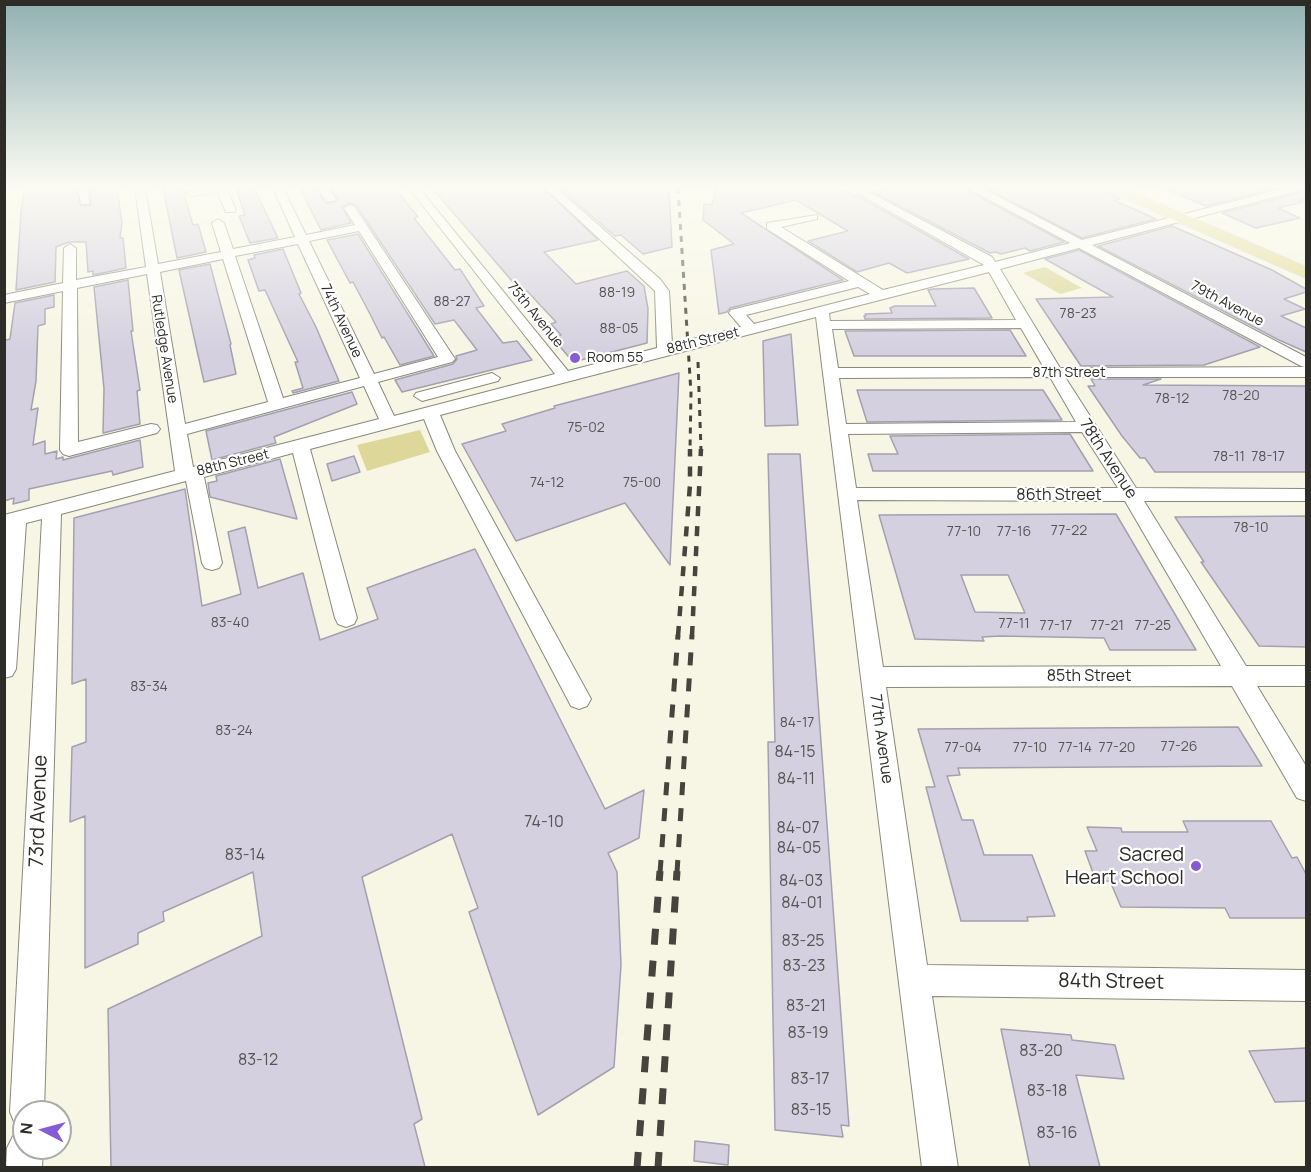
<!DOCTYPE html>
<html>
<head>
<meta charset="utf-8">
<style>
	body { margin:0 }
	#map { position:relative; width:1311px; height:1172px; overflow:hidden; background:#f7f6e5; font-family:Manrope,sans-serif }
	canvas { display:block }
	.frame { position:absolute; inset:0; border:6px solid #2d2c26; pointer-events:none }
	.north { position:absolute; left:12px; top:1100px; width:60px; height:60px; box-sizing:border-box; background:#fff; border:2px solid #ababa8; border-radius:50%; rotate:276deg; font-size:16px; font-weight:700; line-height:24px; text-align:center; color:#2d2c26 }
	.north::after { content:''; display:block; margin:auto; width:21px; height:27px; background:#865cd6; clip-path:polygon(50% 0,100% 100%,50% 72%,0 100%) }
</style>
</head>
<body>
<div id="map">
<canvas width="1311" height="1172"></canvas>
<div class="frame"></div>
<div class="north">N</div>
</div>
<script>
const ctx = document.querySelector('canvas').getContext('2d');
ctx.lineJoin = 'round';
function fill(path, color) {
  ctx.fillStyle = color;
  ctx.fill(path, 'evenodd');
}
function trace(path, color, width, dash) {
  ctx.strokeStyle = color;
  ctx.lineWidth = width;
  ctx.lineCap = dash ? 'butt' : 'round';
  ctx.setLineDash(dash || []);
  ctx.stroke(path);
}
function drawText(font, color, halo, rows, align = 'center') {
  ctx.font = font + ' Manrope,sans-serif';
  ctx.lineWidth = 4.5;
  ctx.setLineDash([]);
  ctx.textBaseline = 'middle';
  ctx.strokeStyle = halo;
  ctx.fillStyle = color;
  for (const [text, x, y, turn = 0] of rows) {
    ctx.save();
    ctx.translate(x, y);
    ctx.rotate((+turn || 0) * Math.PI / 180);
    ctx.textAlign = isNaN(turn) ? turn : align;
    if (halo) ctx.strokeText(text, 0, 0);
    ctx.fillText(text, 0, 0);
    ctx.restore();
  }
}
const green = new Path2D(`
	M1045 267 1082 288 1060 294 1023 273Z
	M420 430 430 452 367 471 357 445Z`);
const building = new Path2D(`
	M25 188H76L81 206H91L90 188H117L122 223 120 238H123L126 268 93 275V271L88 272 86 242H69L56 247 55 282 16 290 21 212Z
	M163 188H182L193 225 198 224 206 252 177 258Z
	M236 188H254L278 238 250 243 239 216 245 215Z
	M300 188H316L326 203H334L338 199 330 188H395L418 217 414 218 455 270 460 269 484 306 476 308 503 343 517 341 532 360 402 392 395 380 453 364 457 359 456 356 477 350 454 320 435 324 356 205 349 203 342 207 351 223 321 230Z
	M432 188H543L598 240 544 252 576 284 627 271 644 286 648 309 647 343 573 362 557 343 561 342 556 337 561 335 551 324 556 322 527 291 522 292 518 288Z
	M559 188H669L672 247 643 254 621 235 615 236Z
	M716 188H838L855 196H858L969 259 907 273 889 263 857 272 808 241 848 231 796 200 741 213 843 280 730 308 727 312 719 314 711 250 734 244 703 220 704 204 712 205Z
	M890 188H968L970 192 1064 242 1030 251 1025 248 1001 254 996 252 990 253 873 192Z
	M986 188H1104L1107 193 1120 199 1114 200 1156 219 1082 238Z
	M1163 188H1279L1206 206Z
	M1304 188H1306V199L1300 201 1303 202 1278 208 1300 218 1256 228 1222 213 1302 192Z
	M1172 226 1272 270 1306 289V292L1284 299 1305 309 1281 316 1306 328V352L1279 340 1098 246Z
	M358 234 434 356 400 365 384 337 382 338 370 314 353 282 350 283 327 240Z
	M283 249 301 293 299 294 316 327 339 381 293 393 292 391 303 388 295 362H298L265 290 259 291 248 260 255 258 254 255Z
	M1079 250 1260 347 1204 365 1081 366 1036 299 1113 297 1045 259Z
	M210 264 231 344 230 345 236 374 204 382 179 270Z
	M128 280 133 331H131L140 390 137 391 140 424 103 433 104 389 94 287Z
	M974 288 992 318 865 319 864 316H866L865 314 892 313 890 308 895 306H936L928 290 933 289Z
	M54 295V307L45 309V324L38 326 36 381 31 410 38 408 33 445 45 441V454L57 451 56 459 63 457V460L140 440 143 467 113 475 112 471 29 489V500L13 504 14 498 4 501V344L6 340 10 339 15 303Z
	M1010 330 1026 356H854L845 331Z
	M791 334 798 425 765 426 763 341Z
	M679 373 670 565 625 503 516 541 462 444 506 431 502 424 555 408 554 406Z
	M1091 379H1161L1143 385 1306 386V472H1155L1145 458H1140L1122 436 1088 386H1095Z
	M857 390H1043L1062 420 867 422Z
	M352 392 357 404 274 437 276 443 212 460 206 431Z
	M1070 434 1093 471H873L868 454H898L890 436Z
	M768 454H800L849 1126 841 1125 843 1137 775 1130 768 742H775Z
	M354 456 360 472 332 481 327 464Z
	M280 459 297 519 210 497 208 483 217 481 216 476Z
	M185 489 202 606 241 594 228 532 245 527 258 588 303 573 320 640 378 619 367 588 475 549 605 809 644 790 639 838 608 853 617 872 621 965 614 1067 538 1115 469 912 478 908 452 834 362 877 422 1119 414 1124 425 1167H111L108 1009 262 936 253 872 163 912 164 921 138 933V944L85 968V816L70 822 72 747 86 742V679L72 684 74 518Z
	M1116 514 1196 650H1110L1104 638 1000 636 982 637 984 641 915 639 879 515ZM961 575H1008L1025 613 975 612Z
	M1306 516V647L1259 646 1201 562H1204L1175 517Z
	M1238 727 1262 766 958 768 960 775 947 776 962 820H973L984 855H1032L1055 916 1027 917 1028 921H961L926 787H935L918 729Z
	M1183 821H1271L1292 858 1297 857 1306 874V918H1230L1225 908 1121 907 1110 881H1096L1085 851H1097L1087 827 1121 828 1122 832H1188Z
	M1001 1029 1071 1035 1072 1040 1115 1045 1124 1079 1076 1075 1100 1167H1030Z
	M1306 1048V1101L1275 1102 1249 1051Z
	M695 1141 729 1145 728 1165 694 1161Z`);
const minor = new Path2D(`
	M78 188H88L89 204H81Z
	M135 188H145L158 264 221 252 212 223 218 219 224 223 233 249 295 237 273 188H283L306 235 355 225 344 208 350 205 354 206 455 359 452 362 378 382 394 416 555 374 409 188H419L568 371 657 348 655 291 545 188H556L660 279 669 291 672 344 741 327 729 313 731 310 849 281 767 229V223L817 215V219L781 227 883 290 984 265 849 188H861L992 257 995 262 1070 243 971 190 970 188H982L1082 240 1286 188H1302L1301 190 1092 245 1306 357V377H1065L1136 488 1306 489V501H1144L1246 666H1306V686H1257L1306 766V801L1297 798 1232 686 886 687 927 965 1306 970V1001L932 996 958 1168H922L816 317 440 415 455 451 591 699 587 706 579 709 571 706 437 451 424 419 310 449 357 618 354 624 346 627 338 624 335 618 293 453 204 477 222 563 219 568 212 570 205 568 202 563 186 481 61 514 44 1112H24V1128L15 1124 10 1112 42 519 26 523 16 669 12 676 4 678 6 528 4 529V515L175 471 147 274 77 288 78 442 151 424 157 425 160 429 157 433 69 456 63 454 60 450 63 291 4 303V295L63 283 64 248 70 244 76 248V280L146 267ZM359 231 438 357 374 374 309 241ZM298 244 360 378 283 398 235 256ZM1079 248 1301 366 1305 367 1060 368 1000 269ZM223 259 268 402 185 424 160 272ZM989 272 1016 320 830 321 829 313ZM858 287 870 294 754 324 746 315ZM1021 328 1044 368H838L832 329ZM1050 377 1076 422 846 424 839 378ZM364 386 379 419 193 467 187 434ZM1082 432 1118 488H856L848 434ZM857 500 1125 501 1221 666 883 667Z
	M205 188H226L236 210 234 212H226L217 192 192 196 186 193Z
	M318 188H328L336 199 334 201H326Z
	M492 373 500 378 498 381 422 401 414 396 416 393Z
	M24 1131V1148H43L42 1168H6L7 1148 13 1136Z`);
const major = new Path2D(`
	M1106 188H1124L1306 267V278L1108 191Z`);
const railFar3 = new Path2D(`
	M678 188 691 393 690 450
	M698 362 701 450`);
const railFar2 = new Path2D(`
	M678 636 690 485V449
	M692 636 701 449`);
const railFar1 = new Path2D(`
	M660 873 678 635
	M677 873 692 635`);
const rail = new Path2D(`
	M637 1168 660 871
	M658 1168 677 871`);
const markers = [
	[575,358,6,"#865cd6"],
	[1196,866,6,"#865cd6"]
];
const numberNames = [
	["88-19",617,293],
	["88-27",452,302],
	["78-23",1078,314],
	["88-05",619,329],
	["78-20",1241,396],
	["78-12",1172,399],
	["75-02",586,428],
	["78-11",1229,457],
	["78-17",1268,457],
	["74-12",547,483],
	["75-00",642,483],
	["78-10",1251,528],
	["77-22",1069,531],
	["77-10",964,532],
	["77-16",1014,532],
	["83-40",230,623],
	["77-11",1014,624],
	["77-17",1056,626],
	["77-21",1107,626],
	["77-25",1153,626],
	["83-34",149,687],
	["84-17",797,723],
	["83-24",234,731],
	["77-26",1179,747],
	["77-04",963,748],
	["77-10",1030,748],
	["77-14",1075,748],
	["77-20",1117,748]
];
const farStreetnames = [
	["79th Avenue",1227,304,28],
	["75th Avenue",535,315,51],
	["74th Avenue",341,321,65],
	["88th Street",703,341,-14],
	["Rutledge Avenue",164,349,81],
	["87th Street",1069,373],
	["88th Street",233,463,-14]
];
const farPoinames = [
	["Room 55",587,358]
];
const streetNames = [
	["78th Avenue",1108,459,57],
	["86th Street",1059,496],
	["85th Street",1089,677],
	["77th Avenue",881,739,82]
];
const nearNumbernames = [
	["84-15",795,753],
	["84-11",796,780],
	["74-10",544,823],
	["84-07",798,829],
	["84-05",799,849],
	["83-14",245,856],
	["84-03",801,882],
	["84-01",802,904],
	["83-25",803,942],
	["83-23",804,967],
	["83-21",806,1007],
	["83-19",808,1034],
	["83-20",1041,1052],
	["83-12",258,1061],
	["83-17",810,1080],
	["83-18",1047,1092],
	["83-15",811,1111],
	["83-16",1057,1134]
];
const nearStreetnames = [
	["73rd Avenue",39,811,-88],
	["84th Street",1111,982,1]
];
const nearPoinames = [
	["Sacred",1184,855],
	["Heart School",1184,878]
];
fill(green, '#ddd899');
fill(building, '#d4d0e0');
trace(building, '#a3a0af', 1.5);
trace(minor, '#8a897a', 2);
trace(major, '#d9d9d8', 2);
fill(minor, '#fff');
fill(major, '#e3dc91');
trace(railFar3, '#46453d', 3, [6, 6]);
trace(railFar2, '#46453d', 4.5, [10, 10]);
trace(railFar1, '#46453d', 5, [13, 13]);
trace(rail, '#46453d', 7, [16, 16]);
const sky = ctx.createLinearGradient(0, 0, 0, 352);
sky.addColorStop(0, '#91b0b2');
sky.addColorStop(0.53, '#fbfbf3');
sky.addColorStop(1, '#fbfbf300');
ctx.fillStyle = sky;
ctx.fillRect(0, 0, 1311, 352);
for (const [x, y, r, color] of markers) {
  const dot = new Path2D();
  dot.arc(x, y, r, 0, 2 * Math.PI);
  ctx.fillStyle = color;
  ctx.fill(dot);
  trace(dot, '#fff', 2);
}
drawText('14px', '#575554', null, numberNames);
drawText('14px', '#2d2c26', '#fff', farStreetnames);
drawText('14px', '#2d2c26', '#fff', farPoinames, 'left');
drawText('16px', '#2d2c26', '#fff', streetNames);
drawText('16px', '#575554', null, nearNumbernames);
drawText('20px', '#2d2c26', '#fff', nearStreetnames);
drawText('20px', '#2d2c26', '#fff', nearPoinames, 'right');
</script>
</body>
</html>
